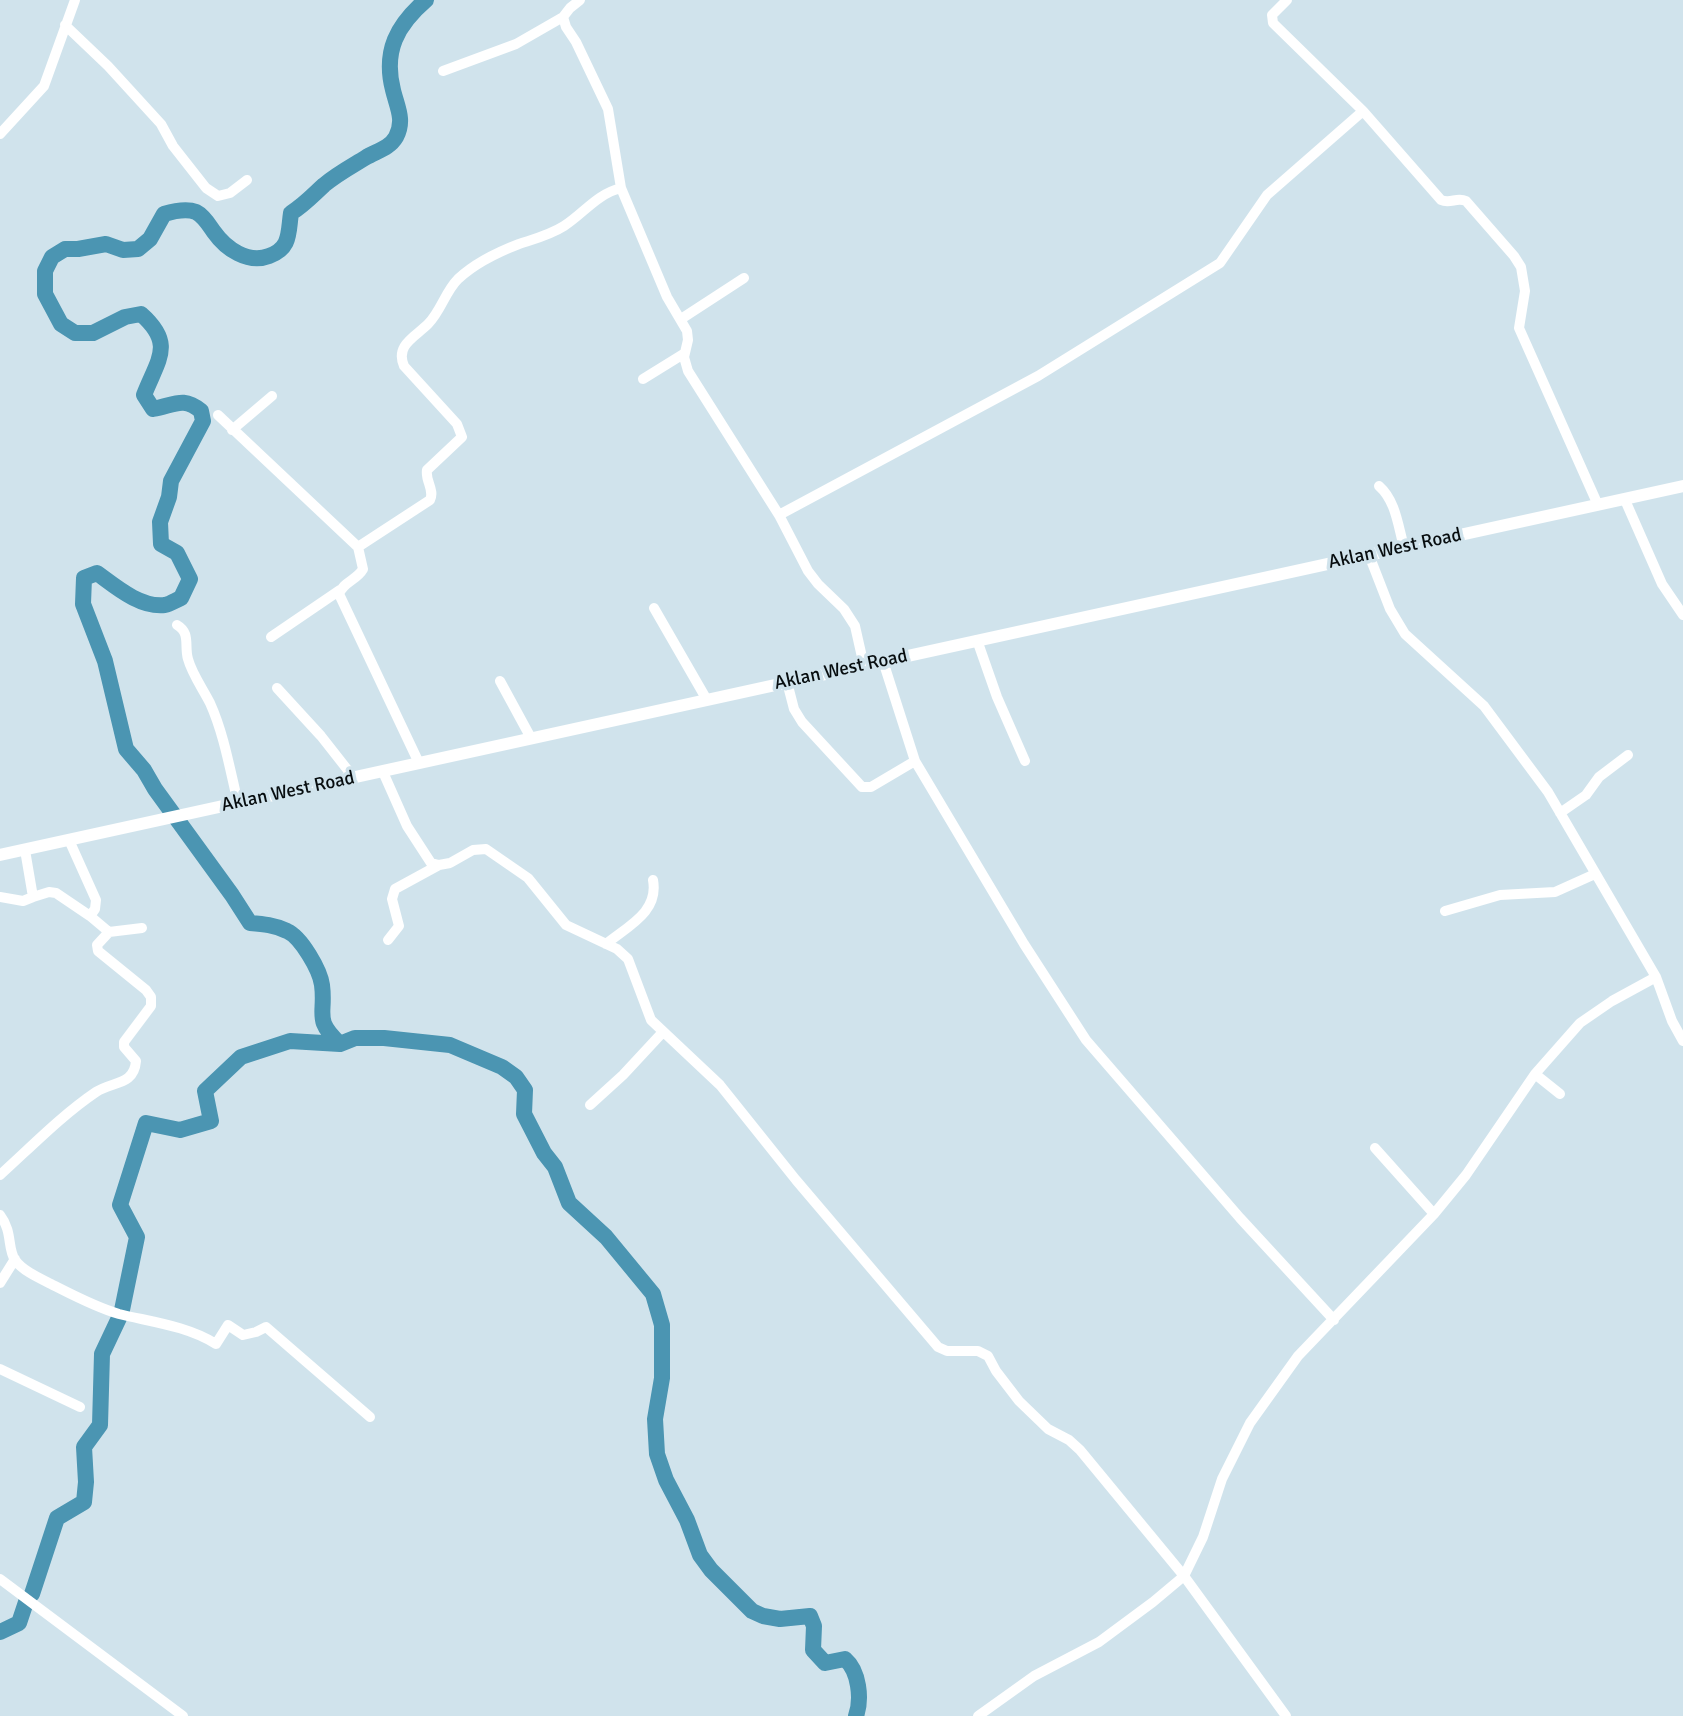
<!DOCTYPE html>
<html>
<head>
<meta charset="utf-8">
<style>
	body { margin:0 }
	canvas { display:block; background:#d0e3ec }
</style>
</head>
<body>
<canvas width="1683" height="1716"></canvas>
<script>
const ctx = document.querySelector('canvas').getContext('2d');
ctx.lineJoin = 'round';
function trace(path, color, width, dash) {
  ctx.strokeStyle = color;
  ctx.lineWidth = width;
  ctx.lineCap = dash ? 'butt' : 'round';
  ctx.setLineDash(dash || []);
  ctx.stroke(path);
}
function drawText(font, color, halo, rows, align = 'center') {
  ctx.font = font + ' Signika,sans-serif';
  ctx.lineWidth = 7;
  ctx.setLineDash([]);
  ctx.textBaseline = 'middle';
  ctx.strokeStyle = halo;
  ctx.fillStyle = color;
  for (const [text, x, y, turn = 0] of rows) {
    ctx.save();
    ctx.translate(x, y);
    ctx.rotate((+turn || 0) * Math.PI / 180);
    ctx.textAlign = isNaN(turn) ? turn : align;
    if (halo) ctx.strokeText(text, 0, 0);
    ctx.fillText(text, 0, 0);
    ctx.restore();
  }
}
const river = new Path2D(`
	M340 1044C313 1019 326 1015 322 985 320 970 301 937 287 931 275 925 263 924 250 923L232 895 155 789 144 770 126 749 105 661 83 604 84 578 97 573C115 586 140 608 165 605 170 604 176 600 181 598L190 579 177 553 161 544 160 522 169 497 171 481 203 421 201 411C183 396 175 405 153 409L144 395C158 359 175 344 141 314L125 317 93 333H75L61 324 45 294V271L52 257 65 249H78L106 244 123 250 138 249 150 239 164 214C174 211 186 208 196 212 204 216 209 225 214 232 226 249 248 264 269 256 291 248 288 233 291 213 304 205 313 195 324 185 337 174 352 166 365 158 376 151 389 149 396 137 405 120 397 107 393 90 383 51 397 25 426 0
	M122 1310 137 1237 120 1205 146 1123 180 1130 211 1121 205 1091 241 1057 290 1041 340 1044 355 1038H384L450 1045 502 1067 516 1077 525 1090 524 1114 544 1153 555 1167 569 1203 606 1237 653 1294 662 1325V1378L655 1419 657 1454 666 1480 687 1520 700 1555 711 1570 752 1611 763 1616 780 1619 810 1616 814 1626 813 1650 825 1663 845 1659C859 1671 862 1699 856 1716
	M32 1594 57 1518 84 1502 86 1482 84 1447 100 1425 102 1354 119 1318
	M0 1632 19 1623 26 1602`);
const minor = new Path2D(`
	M580 0 570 8 563 17 566 27 576 42 608 109 621 188 629 207 667 297 687 331 688 340 684 357 688 371 779 515 808 571 818 584 844 609 855 626 864 666
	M1287 0 1272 15 1273 23 1363 111 1441 200C1450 204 1457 197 1466 201L1514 256 1521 267 1525 291 1519 328 1598 505
	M65 25 108 66 161 124 173 146 206 188 218 196 230 193 247 180
	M443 71 516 44 563 17
	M0 134 44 86 75 0
	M681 319 744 278
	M643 379 685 353
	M218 415 358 547 363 569C357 580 343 582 339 594L419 763
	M232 430 272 396
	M1379 486C1396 501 1398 526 1404 547
	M1625 500 1662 584 1683 615
	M779 515 1038 376 1220 263 1267 195 1363 111
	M358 547 430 500C435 490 425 481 427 470L462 437 457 424 404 366C395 345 415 337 428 324 441 311 445 292 458 279 474 264 498 252 519 244 534 239 550 235 564 226 584 213 597 194 621 188
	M1369 555 1390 609 1405 634 1484 706 1548 792 1656 977 1672 1021 1683 1041
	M654 608 707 700
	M177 625C191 633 184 646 188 659 192 674 203 689 210 703 224 734 230 770 238 803
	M271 637 340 590
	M977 640 997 697 1025 761
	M883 661 915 761 1024 944 1086 1040 1240 1218 1334 1320
	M500 681 531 738
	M787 682 794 709 802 722 862 787H871L915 761
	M277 688 321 736 354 778
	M383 772 407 826 431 863 439 865 450 863 473 850 486 849 528 878 566 925 617 949 628 959 651 1020 720 1085 796 1180 938 1347 947 1351H978L988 1356 996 1371 1019 1401 1048 1429 1069 1440 1080 1450 1184 1576 1286 1716
	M1560 813 1586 795 1599 777 1628 755
	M69 840 96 900 95 909 90 916
	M0 897 23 901 33 897 25 850
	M1445 911 1500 895 1555 892 1595 874
	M109 932 142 928
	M388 940 399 926 392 899 395 889 439 865
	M606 944C628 926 659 912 653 880
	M1535 1074 1560 1094
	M590 1105 623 1075 662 1033
	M1375 1148 1434 1214
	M0 1175C31 1147 62 1115 96 1092 112 1081 134 1086 136 1061L124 1047V1042L151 1006V997L146 990 98 951 97 945 109 932 90 916 56 893 49 892 33 897
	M0 1215C13 1232 7 1248 15 1260 23 1271 39 1278 51 1284 73 1295 95 1307 119 1314 152 1322 187 1326 216 1344L228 1325 243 1335 256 1332 266 1327 370 1417
	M0 1283 15 1259
	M0 1369 80 1407
	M0 1579 183 1716
	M978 1716 1034 1676 1099 1642 1153 1602 1184 1576 1203 1537 1222 1479 1250 1423 1298 1356 1434 1214 1466 1175 1535 1074 1580 1023 1612 1001 1656 977`);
const major = new Path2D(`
	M0 855 1683 486`);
const streetNames = [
	["Aklan West Road",1395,549,-12],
	["Aklan West Road",841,670,-12],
	["Aklan West Road",288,792,-12]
];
trace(river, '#4b95b2', 16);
trace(minor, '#fff', 10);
trace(major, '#fff', 12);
drawText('19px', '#070d0f', '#d0e3ec', streetNames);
</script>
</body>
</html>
